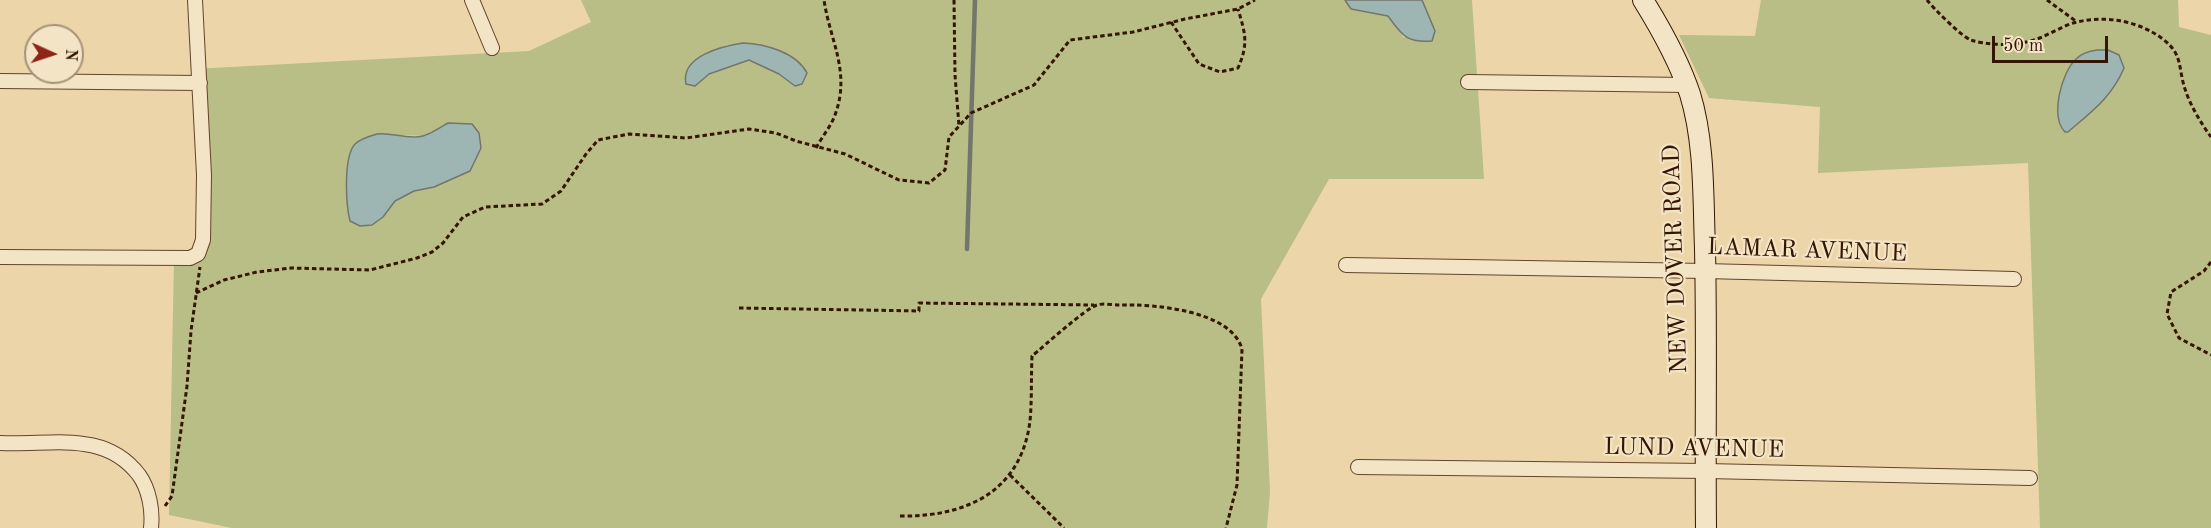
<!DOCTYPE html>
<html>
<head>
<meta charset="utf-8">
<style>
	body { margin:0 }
	#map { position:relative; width:2211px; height:528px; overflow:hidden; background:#ecd5a8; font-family:"Old Standard TT",serif }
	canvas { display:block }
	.north { position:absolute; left:24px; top:24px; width:60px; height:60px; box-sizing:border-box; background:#f3e4c6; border:2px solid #a79177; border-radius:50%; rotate:93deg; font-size:16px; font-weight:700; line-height:24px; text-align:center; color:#341501 }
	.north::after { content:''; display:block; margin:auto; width:21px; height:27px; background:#8f2418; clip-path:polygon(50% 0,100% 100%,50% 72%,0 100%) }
	.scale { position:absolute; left:1992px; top:36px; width:116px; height:27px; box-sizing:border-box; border:3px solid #341501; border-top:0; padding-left:8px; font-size:18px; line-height:21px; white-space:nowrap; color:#341501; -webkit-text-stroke:4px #f3e4c6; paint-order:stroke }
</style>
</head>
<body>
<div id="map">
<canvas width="2211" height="528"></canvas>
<div class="north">N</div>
<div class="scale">50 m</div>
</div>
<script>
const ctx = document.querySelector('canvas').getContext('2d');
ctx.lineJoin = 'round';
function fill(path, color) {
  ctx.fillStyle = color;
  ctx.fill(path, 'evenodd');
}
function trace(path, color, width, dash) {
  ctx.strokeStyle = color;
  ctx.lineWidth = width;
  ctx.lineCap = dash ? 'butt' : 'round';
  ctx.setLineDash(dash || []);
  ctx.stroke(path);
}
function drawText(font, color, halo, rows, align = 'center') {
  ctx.font = font + ' "Old Standard TT",serif';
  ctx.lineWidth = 4.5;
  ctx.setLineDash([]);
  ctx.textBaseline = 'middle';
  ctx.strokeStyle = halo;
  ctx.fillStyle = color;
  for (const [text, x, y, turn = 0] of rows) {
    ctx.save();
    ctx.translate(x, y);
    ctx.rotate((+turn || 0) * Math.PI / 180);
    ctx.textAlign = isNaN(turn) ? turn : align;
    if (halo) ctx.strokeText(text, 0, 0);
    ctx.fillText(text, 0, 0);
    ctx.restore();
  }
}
const green = new Path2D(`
	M581 0H1345L1351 9 1388 16 1404 38 1422 0H1472L1484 179H1329L1261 299 1270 492 1267 528H232L169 515 174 259H198L194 69 529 51 591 22ZM743 43 760 44 795 86 779 74 749 60 709 74 692 62 724 46ZM432 131 434 187 414 191 395 201 378 134 424 136Z
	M1761 0H2178L2179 27 2211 35V528H2040L2028 163 1818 173 1820 107 1709 98 1679 35 1755 36Z`);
const water = new Path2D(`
	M1345 0H1422L1435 31 1432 41C1406 43 1402 35 1388 16L1351 9Z
	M743 43C765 44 796 52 807 73L802 84 795 86 779 74 749 60 709 74 695 86 686 84C680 56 723 46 743 43Z
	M2097 50H2108L2119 55 2124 68C2112 97 2091 112 2068 132H2065C2050 117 2061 73 2076 59 2082 53 2089 51 2097 50Z
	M448 123 472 124 479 133 481 148 470 171 434 187 414 191 395 201 383 217 372 225 360 226 350 221C346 205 343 157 355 144 360 139 370 136 377 134 391 132 408 140 423 136 431 134 441 127 448 123Z`);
const stream = new Path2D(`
	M967 249 975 0`);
const path = new Path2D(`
	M954 0 955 75 959 126
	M1927 0C1934 9 1962 37 1971 40 1986 45 2010 46 2026 42 2044 39 2060 26 2077 22 2106 15 2140 21 2164 40 2183 55 2178 68 2185 89 2190 105 2201 123 2211 137
	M2047 0 2077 22
	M1171 22 1199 64 1220 72 1238 68C1249 43 1245 33 1238 9
	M816 148C822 137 831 126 835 115 851 72 830 41 824 0
	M2211 262 2204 271 2171 292 2167 314 2179 338 2211 355
	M196 293 224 280 257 272 291 268 370 270 417 258 432 252 443 243 463 217 485 207 542 204 561 191 586 154 598 140 629 134 686 138 749 129 776 133 796 141 845 154 899 180 929 183 945 170 949 137 971 113 1034 85 1070 40 1133 32 1185 19 1238 9 1255 0
	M739 308 919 311V303L1094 305
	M1010 475 1064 528
	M165 506 172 496 187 386 191 331 200 267
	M900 516C966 517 1021 492 1030 421 1032 400 1031 378 1032 356 1043 347 1086 308 1097 305 1103 303 1113 305 1120 305 1153 304 1231 310 1242 349L1237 485 1226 528`);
const street = new Path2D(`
	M472 0 492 48
	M0 81 200 83
	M1468 82 1686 85
	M0 257 190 258 198 254 203 240 204 175 195 0
	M1346 265 1705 271 2014 279
	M0 443C50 446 104 429 139 475 149 489 153 510 151 528
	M1358 467 1706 471 2030 478`);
const secondary = new Path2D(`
	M1643 0C1661 29 1679 61 1690 94 1705 143 1703 198 1705 249 1707 342 1705 435 1706 528`);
const streetNames = [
	["LAMAR AVENUE",1807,251,2],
	["NEW DOVER ROAD",1676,259,-92],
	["LUND AVENUE",1694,449,1]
];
fill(green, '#b9bd86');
fill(water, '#9db6b3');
trace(water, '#73766c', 1.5);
trace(stream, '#73766c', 4.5);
trace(street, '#62452b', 16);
trace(secondary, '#341501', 22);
trace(path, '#341501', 3, [4.5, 3]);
trace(street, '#f3e4c6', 14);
trace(secondary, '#f3e4c6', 20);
drawText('24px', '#341501', '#f3e4c6', streetNames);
</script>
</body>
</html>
